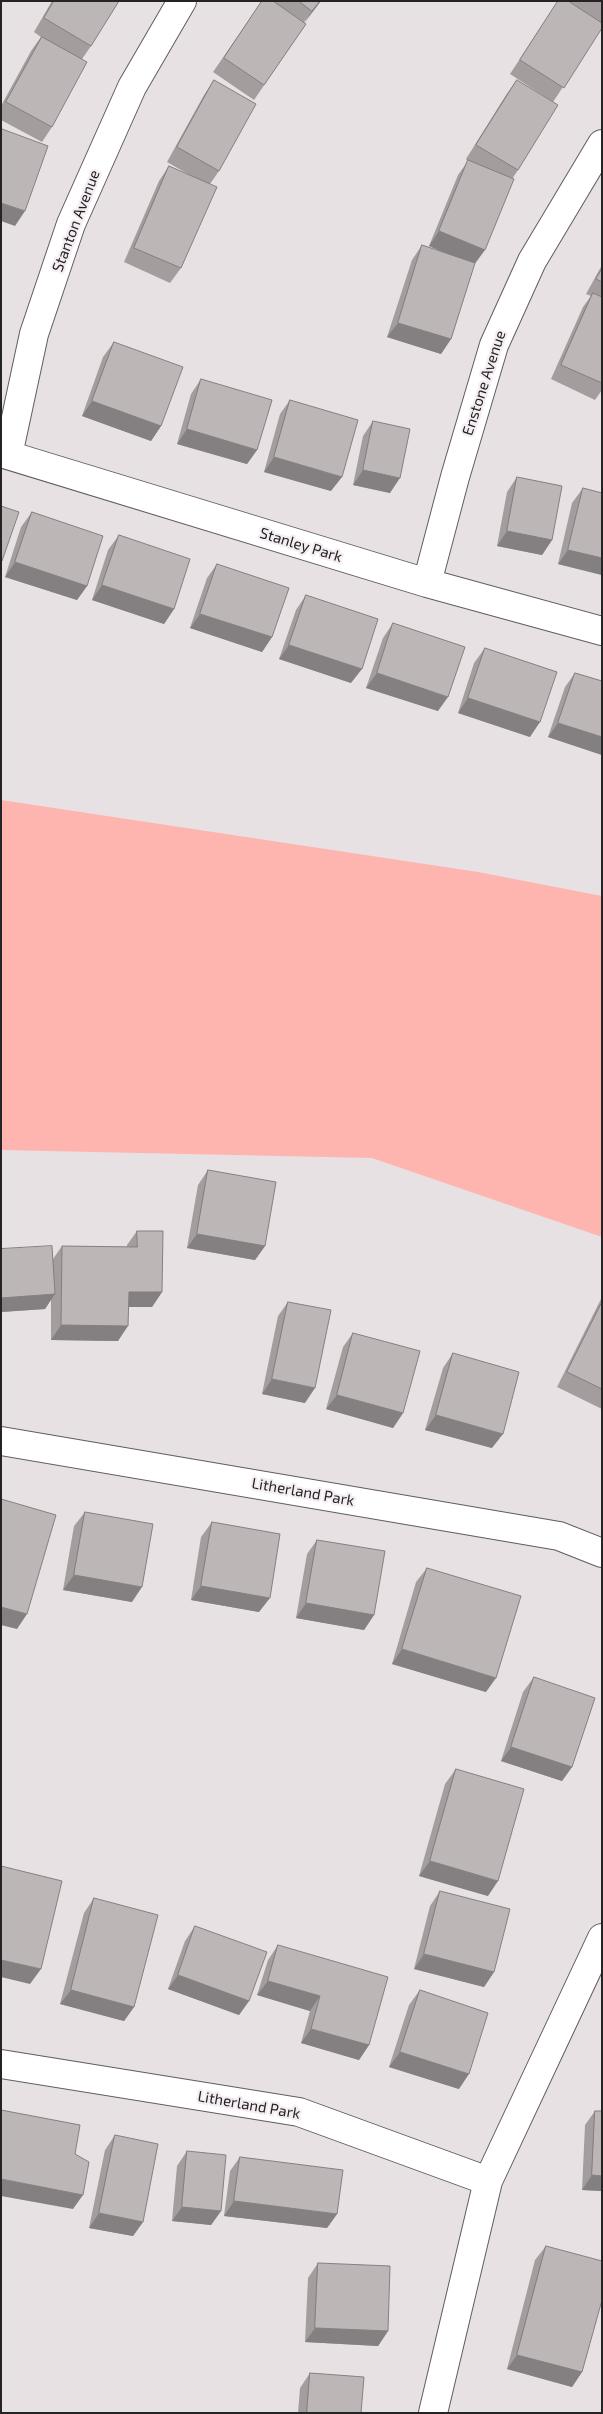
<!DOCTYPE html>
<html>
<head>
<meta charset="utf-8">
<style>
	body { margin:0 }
	#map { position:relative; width:603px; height:2414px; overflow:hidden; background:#e7e1e4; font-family:"Exo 2",sans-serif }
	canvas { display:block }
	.frame { position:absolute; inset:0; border:2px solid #262325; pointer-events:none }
</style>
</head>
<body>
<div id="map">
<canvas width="603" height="2414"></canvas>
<div class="frame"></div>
</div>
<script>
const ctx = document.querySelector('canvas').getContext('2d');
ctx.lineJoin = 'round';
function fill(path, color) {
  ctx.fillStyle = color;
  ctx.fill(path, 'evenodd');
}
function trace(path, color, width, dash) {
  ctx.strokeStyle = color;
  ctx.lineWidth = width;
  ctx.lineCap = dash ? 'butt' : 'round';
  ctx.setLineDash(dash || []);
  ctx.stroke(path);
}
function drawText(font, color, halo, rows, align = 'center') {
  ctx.font = font + ' "Exo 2",sans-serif';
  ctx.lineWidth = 4.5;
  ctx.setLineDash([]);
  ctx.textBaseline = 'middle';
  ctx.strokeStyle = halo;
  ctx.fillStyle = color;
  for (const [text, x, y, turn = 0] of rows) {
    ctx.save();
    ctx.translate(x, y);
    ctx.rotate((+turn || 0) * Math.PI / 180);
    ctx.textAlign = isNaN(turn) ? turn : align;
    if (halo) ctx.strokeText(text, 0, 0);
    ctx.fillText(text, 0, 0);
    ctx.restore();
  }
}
const green = new Path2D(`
	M1 800 478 872 602 896V1237L372 1158 1 1150Z`);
const minor = new Path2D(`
	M1 453 427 583 602 631
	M8 455 34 334 71 224 132 87 182 1
	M427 583 455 477 494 345 532 261 602 144
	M1 1441 559 1536 602 1553
	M1 2064 299 2112 488 2181
	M433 2413 488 2181 602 1938`);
const wall = new Path2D(`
	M52 1H119L91 46 82 59 52 127 42 142 1 120V106L31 51 41 37 34 32Z
	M262 1H321L304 22 306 24 254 100 213 72Z
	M558 1 574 5 569 1H602V28L553 102 510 74Z
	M214 80 219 171 210 184 181 268 170 283 124 262 159 181 169 166 193 177 167 162 204 95Z
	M517 80 518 170 512 179 474 265 451 339 441 354 387 337 412 260 422 245 447 254 429 246 458 175 468 161 466 159 506 95Z
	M602 265V390L595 400 551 379 583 307 591 296 586 294Z
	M114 342 161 426 151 441 82 416 103 357Z
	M201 379 257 450 247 464 177 444 191 394Z
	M290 400 331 491 264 472 280 414Z
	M373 421 390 493 353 485 363 436Z
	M517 477 552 540 542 555 497 546 507 492Z
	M583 488 602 493V575L558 564 572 503Z
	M32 512 87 586 77 600 5 577 21 527Z
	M119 535 174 609 164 624 92 600 108 550Z
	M217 564 272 637 262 652 190 628 207 578Z
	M306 595 351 683 279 659 296 610Z
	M393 623 438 711 366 688 383 638Z
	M485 648 530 737 458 713 474 663Z
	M575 673 602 681V755L548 737 565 687Z
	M208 1170 265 1246 255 1260 187 1248 198 1185Z
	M137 1231 162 1292 152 1307H128L118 1341 51 1340V1299L45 1309 1 1312V1249L53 1259 62 1246 127 1247V1245Z
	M602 1297V1409L557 1387Z
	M288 1302 305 1403 262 1394 278 1316Z
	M353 1333 403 1413 393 1428 326 1409 343 1347Z
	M453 1353 492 1448 425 1430 443 1368Z
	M85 1512 132 1602 63 1590 74 1526Z
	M212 1522 259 1612 191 1600 201 1537Z
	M317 1540 374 1615 364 1630 296 1618 307 1554Z
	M427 1568 486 1692 392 1664 416 1582Z
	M534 1677 572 1767 562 1781 501 1761 523 1692Z
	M456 1769 488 1896 419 1876 445 1784Z
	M440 1891 494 1972 484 1987 414 1969 430 1906Z
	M94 1898 134 2007 124 2021 60 2004 84 1913Z
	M195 1926 249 2001 239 2015 168 1989 185 1941Z
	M278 1945 369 2045 359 2060 301 2043 310 2011 257 1995 268 1960Z
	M420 1990 459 2089 389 2067 409 2005Z
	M595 2111 602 2191 582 2190 585 2125Z
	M115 2135 143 2222 133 2236 89 2228 105 2150Z
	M187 2151 221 2211 211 2225 172 2221 177 2166Z
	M240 2157 337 2214 327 2228 224 2216 230 2171Z
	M546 2246 582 2372 572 2387 507 2369 535 2260Z
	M318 2263 388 2331 378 2346 305 2342 308 2278Z
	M310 2373 361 2413H298L300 2388Z`);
const shadedWall = new Path2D(`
	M320 1H321L302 26 312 11Z
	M1 203 25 211 15 226 1 221Z
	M439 231 485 250 474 265 429 246Z
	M398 323 451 339 441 354 387 337Z
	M92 401 161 426 151 441 82 416Z
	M187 429 257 450 247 464 177 444Z
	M274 457 342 477 331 491 264 472Z
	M363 470 400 478 390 493 353 485Z
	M507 531 552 540 542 555 497 546Z
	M568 550 602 558V575L558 564Z
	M15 562 87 586 77 600 5 577Z
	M102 585 174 609 164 624 92 600Z
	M200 614 272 637 262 652 190 628Z
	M289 645 362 669 351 683 279 659Z
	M377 673 448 697 438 711 366 688Z
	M468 698 540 722 530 737 458 713Z
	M558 723 602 737V755L548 737Z
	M197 1234 265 1246 255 1260 187 1248Z
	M129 1292H162L152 1307H118Z
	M55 1294 45 1309 1 1312V1298Z
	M61 1325 128 1326 118 1341 51 1340Z
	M272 1379 315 1388 305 1403 262 1394Z
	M337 1395 403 1413 393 1428 326 1409Z
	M436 1415 503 1434 492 1448 425 1430Z
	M74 1575 142 1587 132 1602 63 1590Z
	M201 1586 270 1598 259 1612 191 1600Z
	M306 1603 374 1615 364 1630 296 1618Z
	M1 1607 27 1614 17 1629 1 1625Z
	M402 1649 496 1678 486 1692 392 1664Z
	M511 1747 572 1767 562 1781 501 1761Z
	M430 1861 498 1881 488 1896 419 1876Z
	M424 1954 494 1972 484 1987 414 1969Z
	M1 1960 41 1969 30 1984 1 1977Z
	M178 1975 249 2001 239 2015 168 1989Z
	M268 1981 320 1996 310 2011 257 1995Z
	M71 1990 134 2007 124 2021 60 2004Z
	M311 2029 369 2045 359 2060 301 2043Z
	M400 2052 469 2074 459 2089 389 2067Z
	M592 2175 602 2176V2191L582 2190Z
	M1 2179 83 2195 73 2209 1 2196Z
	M234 2201 337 2214 327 2228 224 2216Z
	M182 2207 221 2211 211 2225 172 2221Z
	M99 2213 143 2222 133 2236 89 2228Z
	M315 2328 388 2331 378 2346 305 2342Z
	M517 2355 582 2372 572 2387 507 2369Z`);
const building = new Path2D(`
	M54 1H119L91 46 44 18Z
	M262 1H273L306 24 264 85 224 58Z
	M299 1H320L312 11Z
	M558 1H568L602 23V28L564 88 520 60Z
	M42 37 87 62 52 127 6 102Z
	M214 80 256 104 219 171 177 147Z
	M517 80 558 105 518 170 476 145Z
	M2 129 48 146 25 211 1 203V133Z
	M468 160 514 179 485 250 439 231Z
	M169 166 217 187 181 268 134 248Z
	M422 245 475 263 451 339 398 323Z
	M602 269V282L596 279Z
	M593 293 602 297V383L561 365Z
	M114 342 183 367 161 426 92 401Z
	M201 379 272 400 257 450 187 429Z
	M290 400 358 420 342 477 274 457Z
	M373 421 410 429 400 478 363 470Z
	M517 477 562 486 552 540 507 531Z
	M583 488 602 493V558L568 550Z
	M1 506 19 512 2 561H1Z
	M32 512 103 536 87 586 15 562Z
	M119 535 190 559 174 609 102 585Z
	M217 564 289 588 272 637 200 614Z
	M306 595 378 619 362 669 289 645Z
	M393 623 465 647 448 697 377 673Z
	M485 648 557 672 540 722 468 698Z
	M575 673 602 681V737L558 723Z
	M208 1170 276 1182 265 1246 197 1234Z
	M137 1231H163L162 1292H129L128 1326 61 1325 62 1246 137 1247Z
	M52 1246 55 1294 1 1298V1249Z
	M288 1302 331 1310 315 1388 272 1379Z
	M602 1302V1389L567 1372Z
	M353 1333 420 1351 403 1413 337 1395Z
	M453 1353 519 1372 503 1434 436 1415Z
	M1 1499 56 1515 27 1614 1 1607Z
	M85 1512 153 1524 142 1587 74 1575Z
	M212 1522 280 1534 270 1598 201 1586Z
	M317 1540 385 1551 374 1615 306 1603Z
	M427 1568 521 1596 496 1678 402 1649Z
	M534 1677 595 1698 572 1767 511 1747Z
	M456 1769 524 1789 498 1881 430 1861Z
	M1 1866 62 1881 41 1969 1 1960Z
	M440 1891 510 1909 494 1972 424 1954Z
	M94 1898 158 1915 134 2007 71 1990Z
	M195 1926 267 1952 249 2001 178 1975Z
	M278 1945 388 1977 369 2045 311 2029 320 1996 268 1981Z
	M420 1990 488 2013 469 2074 400 2052Z
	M1 2110 80 2125 75 2154 89 2162 83 2195 1 2179Z
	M595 2111H602V2176L592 2175Z
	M115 2135 158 2144 143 2222 99 2213Z
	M187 2151 226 2155 221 2211 182 2207Z
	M240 2157 343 2170 337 2214 234 2201Z
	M546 2246 602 2261V2300L582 2372 517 2355Z
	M318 2263 390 2266 388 2331 315 2328Z
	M310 2373 364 2377 361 2413H307Z`);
const streetNames = [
	["Stanton Avenue",76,221,-69],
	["Enstone Avenue",484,383,-72],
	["Stanley Park",301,545,17],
	["Litherland Park",303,1492,10],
	["Litherland Park",249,2105,10]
];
fill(green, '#ffb5af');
trace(minor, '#615c60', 30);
trace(minor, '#fff', 28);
fill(wall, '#a39d9d');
fill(shadedWall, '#847f80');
fill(building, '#bdb6b7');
trace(building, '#847f80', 1);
drawText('15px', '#262325', '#f4eef2', streetNames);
</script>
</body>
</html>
